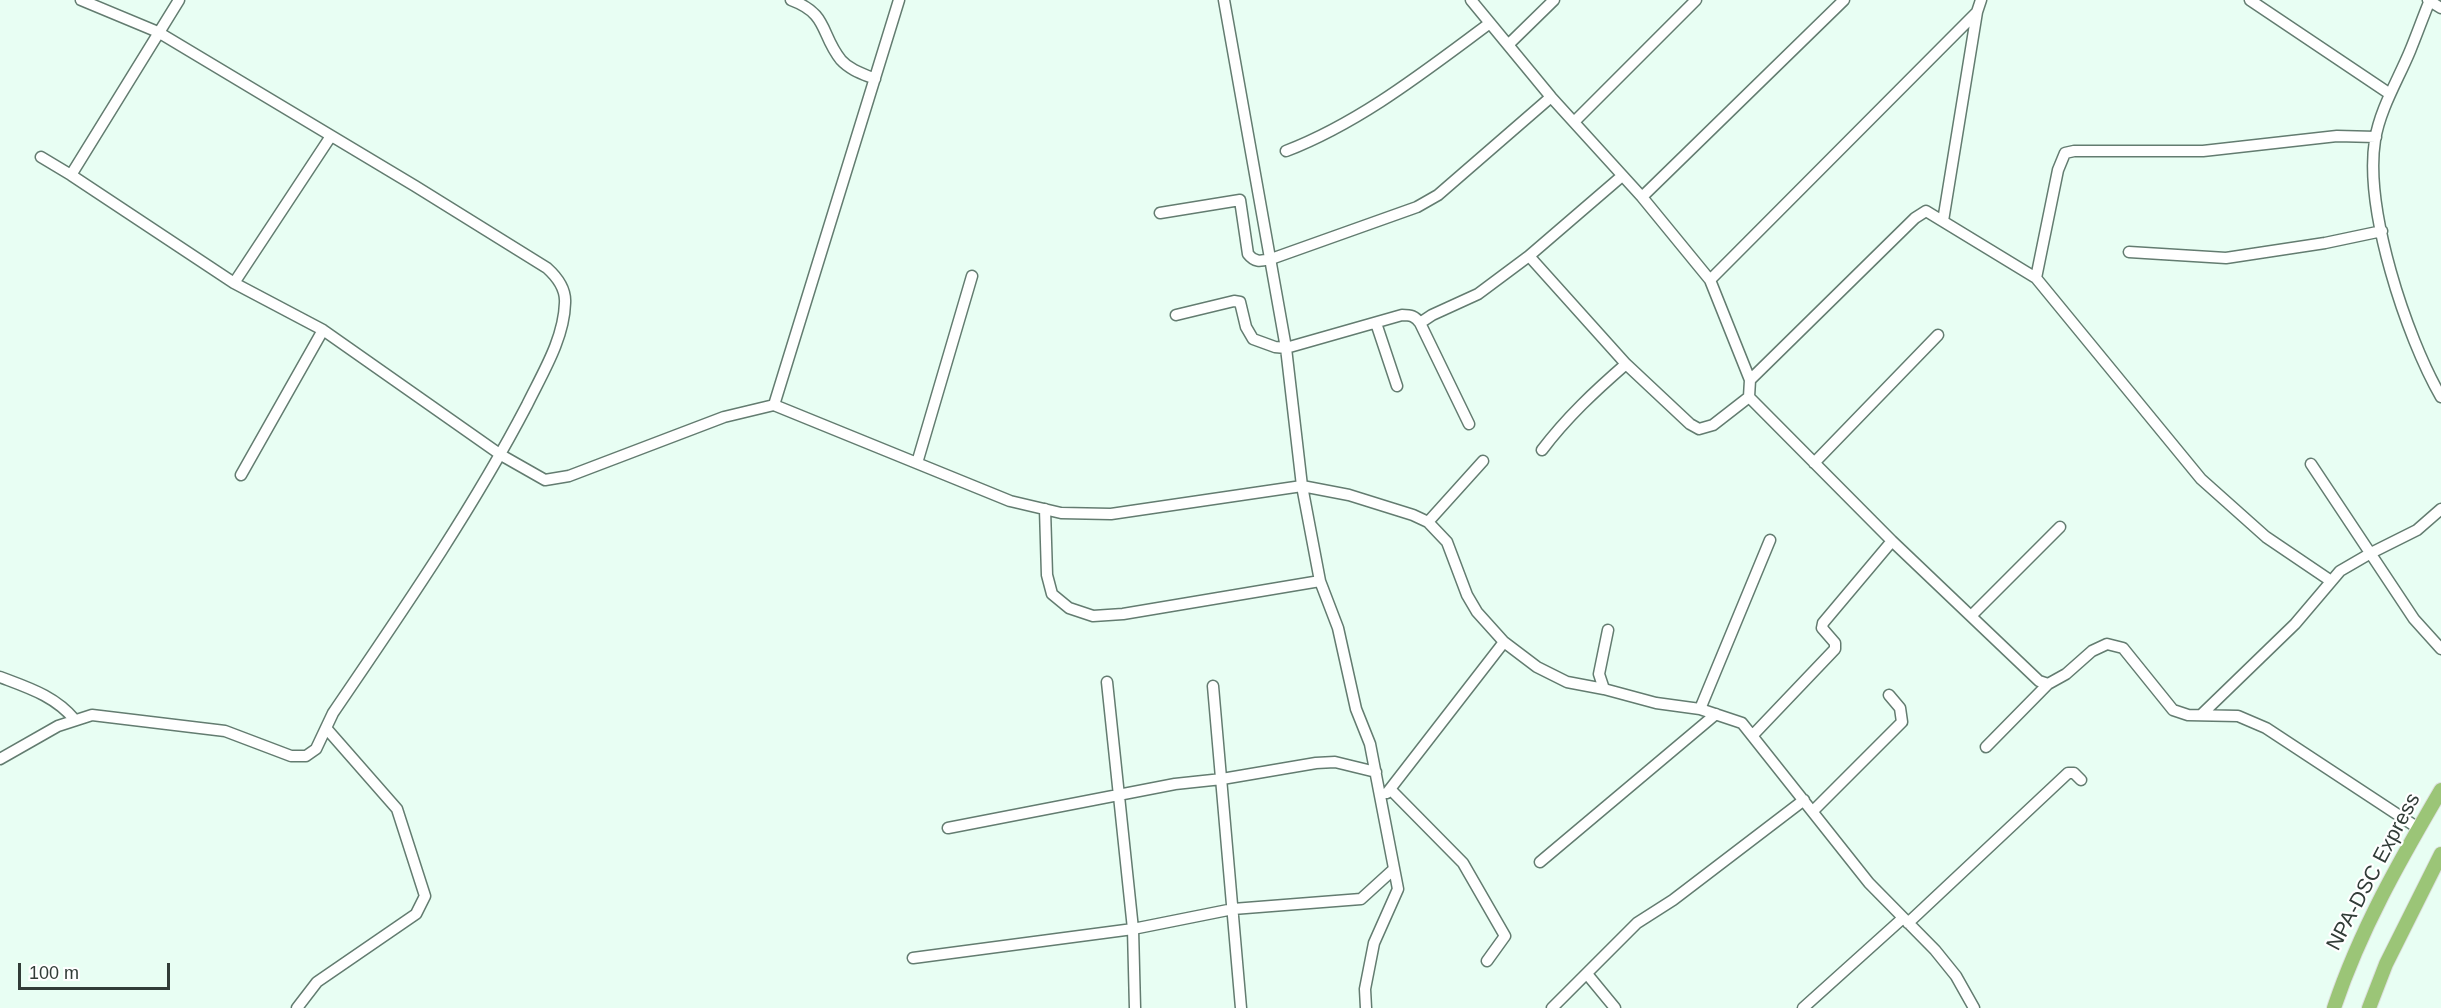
<!DOCTYPE html>
<html>
<head>
<meta charset="utf-8">
<style>
	body { margin:0 }
	#map { position:relative; width:2441px; height:1008px; overflow:hidden; background:#e8fef3; font-family:Helvetica,sans-serif }
	canvas { display:block }
	.scale { position:absolute; left:18px; top:963px; width:152px; height:27px; box-sizing:border-box; border:3px solid #313c37; border-top:0; padding-left:8px; font-size:18px; line-height:21px; white-space:nowrap; color:#313c37; -webkit-text-stroke:4px #fff; paint-order:stroke }
</style>
</head>
<body>
<div id="map">
<canvas width="2441" height="1008"></canvas>
<div class="scale">100 m</div>
</div>
<script>
const ctx = document.querySelector('canvas').getContext('2d');
ctx.lineJoin = 'round';
function trace(path, color, width, dash) {
  ctx.strokeStyle = color;
  ctx.lineWidth = width;
  ctx.lineCap = dash ? 'butt' : 'round';
  ctx.setLineDash(dash || []);
  ctx.stroke(path);
}
function drawText(font, color, halo, rows, align = 'center') {
  ctx.font = font + ' Helvetica,sans-serif';
  ctx.lineWidth = 4.5;
  ctx.setLineDash([]);
  ctx.textBaseline = 'middle';
  ctx.strokeStyle = halo;
  ctx.fillStyle = color;
  for (const [text, x, y, turn = 0] of rows) {
    ctx.save();
    ctx.translate(x, y);
    ctx.rotate((+turn || 0) * Math.PI / 180);
    ctx.textAlign = isNaN(turn) ? turn : align;
    if (halo) ctx.strokeText(text, 0, 0);
    ctx.fillText(text, 0, 0);
    ctx.restore();
  }
}
const minor = new Path2D(`
	M791 0C829 14 820 34 841 60 850 70 863 74 875 79
	M1224 0 1286 348 1302 486 1320 581 1338 628 1356 709 1370 744 1398 889 1374 943 1365 989 1366 1008
	M1471 0 1551 97 1642 197 1710 280 1750 380 1749 397 1892 541 2039 681 2048 684 2066 674 2092 651 2107 644 2123 648 2173 710 2188 715 2238 716 2266 728 2418 828
	M2250 0 2390 94
	M2428 0 2441 8
	M2430 0C2423 17 2417 34 2410 51 2398 80 2380 109 2375 140 2364 209 2406 336 2441 397
	M1509 44 1554 0
	M1574 122 1696 0
	M1286 151C1361 122 1425 71 1490 23
	M41 157 71 175 234 283 323 330 501 455 545 480 569 476 724 417 774 405 1010 501 1061 513 1111 514 1302 486 1349 495 1413 515 1428 522 1447 542 1467 595 1477 612 1504 642 1537 667 1567 682 1604 689 1656 703 1700 709 1742 723 1869 883 1935 950 1956 976 1974 1008
	M71 175 179 0
	M1622 176 1529 256 1626 364 1690 424 1699 429 1713 425 1749 397
	M1642 197 1844 0
	M1160 213 1240 200 1248 254C1255 263 1261 261 1271 259L1417 207 1438 195 1551 97
	M1943 221 1977 12 1981 0
	M2129 252 2226 258 2325 243 2382 231
	M2036 278 2058 170 2065 153 2074 151H2203L2337 136 2376 137
	M1710 280 1977 12
	M234 283 331 136
	M1176 315 1234 301 1240 302 1246 327 1253 339 1275 347 1286 348 1402 315C1411 315 1415 316 1420 323
	M1376 323 1397 386
	M1750 380 1915 218 1926 211 2036 278 2201 479 2266 537 2331 581
	M774 405 899 0
	M1469 424 1420 323 1432 315 1478 294 1529 256
	M1542 450C1567 417 1595 391 1626 364
	M917 463 972 276
	M1814 463 1938 335
	M2311 464 2414 619 2441 649
	M241 475 323 330
	M1045 509 1047 575 1052 594 1069 608 1093 616 1123 614 1320 581
	M1428 522 1483 461
	M1971 616 2060 527
	M0 677C29 688 55 696 75 720
	M1107 682 1133 929 1135 1008
	M1213 686 1241 1008
	M1604 689 1599 674 1608 630
	M1700 709 1770 540
	M2201 715 2295 624 2340 571 2371 553 2417 530 2441 509
	M1753 735 1835 649V643L1822 628 1823 623 1892 541
	M1986 747 2048 684
	M0 759 58 726 92 715 225 731 291 756H306L316 749 333 713C401 613 471 512 527 405 542 374 564 339 565 303 566 289 557 277 547 268L415 186 158 32 81 0
	M1390 789 1463 863 1505 936 1487 961
	M1387 793 1504 642
	M1814 810 1902 722 1900 708 1889 695
	M948 828 1175 784 1222 779 1316 763 1335 762 1376 772
	M1540 862 1716 714
	M1908 923 2068 773H2074L2081 780
	M913 958 1133 929 1233 909 1361 899 1394 869
	M1587 974 1615 1008
	M297 1008 317 982 416 914 425 896 397 809 326 728
	M1552 1008 1637 923 1673 900 1804 800
	M1803 1008 1903 918`);
const major = new Path2D(`
	M2334 1008C2360 930 2400 860 2441 790
	M2369 1008 2386 964 2441 854`);
const streetNames = [
	["NPA-DSC Express",2374,872,-62]
];
trace(minor, '#637c70', 13);
trace(major, '#dee0df', 16);
trace(minor, '#fff', 10);
trace(major, '#9bc577', 14);
drawText('21px', '#313c37', '#fff', streetNames);
</script>
</body>
</html>
